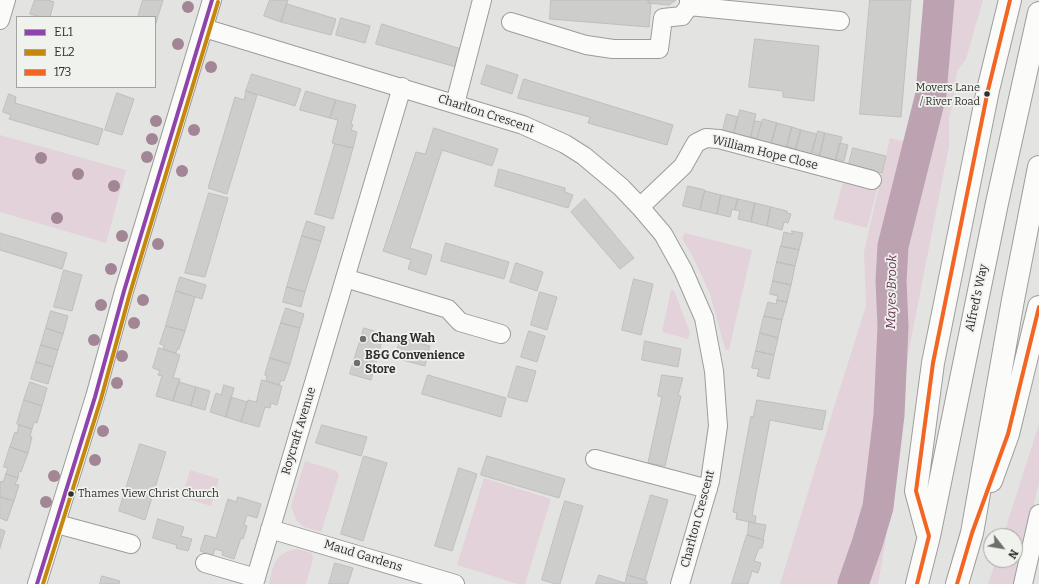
<!DOCTYPE html>
<html>
<head>
<meta charset="utf-8">
<style>
	body { margin:0 }
	#map { position:relative; width:1039px; height:584px; overflow:hidden; background:#e3e4e1; font-family:Bitter,serif }
	canvas { display:block }
	.legend { position:absolute; left:16px; top:16px; width:140px; height:72px; box-sizing:border-box; background:#f0f2ed; border:1px solid #a3a4a1; margin:0; padding:5px 7px; list-style:none; font-size:12px; color:#2f302e }
	.legend li { display:flex; align-items:center; gap:8px; height:20px }
	.legend b { width:20px; border:1px solid #a3a4a1 }
	.north { position:absolute; left:983px; top:528px; width:40px; height:40px; box-sizing:border-box; background:#f0f2ed; border:1px solid #a3a4a1; border-radius:50%; rotate:121deg; font-size:11px; font-weight:700; line-height:16px; text-align:center; color:#2f302e }
	.north::after { content:''; display:block; margin:auto; width:14px; height:18px; background:#6e6f6d; clip-path:polygon(50% 0,100% 100%,50% 72%,0 100%) }
</style>
</head>
<body>
<div id="map">
<canvas width="1039" height="584"></canvas>
<ul class="legend">
<li><b style="height:5px;background:#8e44ad"></b>EL1</li>
<li><b style="height:5px;background:#c5880c"></b>EL2</li>
<li><b style="height:5px;background:#f26522"></b>173</li>
</ul>
<div class="north">N</div>
</div>
<script>
const ctx = document.querySelector('canvas').getContext('2d');
ctx.lineJoin = 'round';
function fill(path, color) {
  ctx.fillStyle = color;
  ctx.fill(path, 'evenodd');
}
function trace(path, color, width, dash) {
  ctx.strokeStyle = color;
  ctx.lineWidth = width;
  ctx.lineCap = dash ? 'butt' : 'round';
  ctx.setLineDash(dash || []);
  ctx.stroke(path);
}
function drawText(font, color, halo, rows, align = 'center') {
  ctx.font = font + ' Bitter,serif';
  ctx.lineWidth = 3.5;
  ctx.setLineDash([]);
  ctx.textBaseline = 'middle';
  ctx.strokeStyle = halo;
  ctx.fillStyle = color;
  for (const [text, x, y, turn = 0] of rows) {
    ctx.save();
    ctx.translate(x, y);
    ctx.rotate((+turn || 0) * Math.PI / 180);
    ctx.textAlign = isNaN(turn) ? turn : align;
    if (halo) ctx.strokeText(text, 0, 0);
    ctx.fillText(text, 0, 0);
    ctx.restore();
  }
}
const green = new Path2D(`
	M927 0H983L966 59 957 71 953 104 949 118V146L909 349 885 544 878 584H780L834 407 866 306 864 252 890 138 905 142 920 74Z
	M0 135 126 170 106 243 0 212Z
	M847 181 878 185 867 228 833 219 841 189 843 184Z
	M685 233 752 250 729 350 725 349 710 294 694 259 682 238Z
	M671 290H674L690 333 688 339 662 332Z
	M1039 424V483L1015 584H988L996 560H1015V536H1003Z
	M305 461 337 471 339 475 321 532 304 527 296 520 291 506Z
	M190 470 219 479 211 506 182 497Z
	M484 478 551 499 525 584H518L457 565Z
	M297 549 312 553 313 559 306 584H269C274 564 273 554 297 549Z`);
const river = new Path2D(`
	M853 584 867 544 878 507 889 415 893 326 891 281 893 246 931 94 939 0`);
const building = new Path2D(`
	M35 0H48L54 2 50 17H41L30 14Z
	M143 0H163L155 26V17H138Z
	M270 0H288L281 22 264 16Z
	M551 0H649L648 3H651L649 27 550 19Z
	M649 0H676L669 5 648 3Z
	M870 0H911L901 117 860 114Z
	M287 4 336 19 331 35 281 22Z
	M341 18 370 26 365 43 336 35Z
	M382 24 461 49 456 67 376 44Z
	M755 39 819 46 814 101 783 97V91L749 87Z
	M487 65 518 75 512 94 481 84Z
	M252 74 301 89 295 106 246 91Z
	M524 79 673 125 667 145 588 123 590 117 518 98Z
	M246 91 257 95 227 194 208 188 235 97 244 100Z
	M306 91 336 100 330 118 300 110Z
	M117 93 134 99 122 135 105 130Z
	M9 94 16 97 15 103 103 129 98 145 9 119 11 115 3 112Z
	M336 100 356 105 351 124 353 125 351 130 357 132 353 148 332 143 338 120 330 118Z
	M740 110 756 114 750 140 733 136Z
	M727 114 738 117 734 133 723 130Z
	M763 119 777 123 771 145 757 141Z
	M755 121 762 122 757 138 751 137Z
	M777 123 792 127 786 149 771 145Z
	M792 127 801 130 796 149 787 146Z
	M434 128 498 149 492 166 442 150 410 248 432 255 426 275 408 269 411 260 383 251 416 152 425 154Z
	M801 130 817 134 811 156 795 152Z
	M818 131 825 133 820 155 812 152Z
	M825 133 842 137 835 163 819 158Z
	M840 143 848 145 844 161 836 159Z
	M335 144 353 148 333 219 315 214Z
	M853 148 886 156 882 173 849 164Z
	M499 169 565 188V192L573 195 568 208 495 186Z
	M688 186 705 190 700 210 683 206Z
	M705 191 721 195 717 214 700 210Z
	M209 193 228 198 205 277 185 273Z
	M721 195 738 199 735 210 732 209 730 217 717 214Z
	M585 199 634 258 620 269 571 212Z
	M738 199 755 203 751 222 738 219 740 211 735 210Z
	M755 203 771 207 767 226 751 222Z
	M771 207 787 211V213L791 214 788 223 784 222 782 230 767 226Z
	M307 221 325 227 321 241 302 236Z
	M792 231 803 233 799 250 781 246 784 232 792 234Z
	M0 233 67 253 62 269 0 250Z
	M302 236 321 241 305 292 287 287Z
	M446 243 509 262 504 279 441 261Z
	M781 246 799 250 795 266 777 262Z
	M777 262 795 266 791 285 773 281Z
	M516 263 543 272 537 291 510 282Z
	M64 270 82 275 72 311 54 307Z
	M180 277 206 285 202 299 176 291Z
	M634 279 653 284 641 335 622 330Z
	M773 281 791 285 787 302 777 300 778 296 770 294Z
	M287 287 305 292 301 307 283 302Z
	M176 291 195 297 185 331 166 326Z
	M540 292 557 297 547 330 531 325Z
	M777 300 787 302 782 320 764 316 768 302 776 304Z
	M286 308 304 314 300 328 281 323Z
	M51 311 68 316 63 334 46 328Z
	M764 316 782 320 778 338 760 333Z
	M281 323 300 328 290 364 270 358Z
	M166 326 185 331 179 349H177L176 353 163 349 164 345 160 344Z
	M46 328 63 334 58 350 41 345Z
	M364 328 384 334 371 380 350 374Z
	M529 331 545 336 537 362 521 357Z
	M760 333 778 338 774 355 756 351Z
	M401 338 430 346 425 366 395 358Z
	M645 341 681 349 678 367 642 360Z
	M41 345 58 350 53 367 36 362Z
	M159 348 180 355 173 378 180 379 173 401 156 396 162 376 158 375 160 371 153 368Z
	M756 351 774 355 769 379 757 376 759 369 752 368Z
	M270 358 290 364 284 381 281 380 279 385 266 381 267 376 265 375Z
	M36 362 53 367 48 384 31 379Z
	M517 366 536 371 527 402 508 397Z
	M428 375 506 398 501 417 422 394Z
	M662 375 683 378 678 395 681 396 665 466 648 463 662 397 658 396Z
	M262 380 282 386 277 405 271 403 270 408 265 407 259 427 241 422 248 400 256 402Z
	M30 382 47 388 42 406 24 400Z
	M179 382 196 387 191 406 173 401Z
	M224 385 234 388 226 417 210 412 216 393 221 395Z
	M196 387 210 391 205 410 191 406Z
	M231 397 247 402 241 422 226 417Z
	M24 400 42 406 37 423 34 422 32 429 17 424Z
	M757 400 826 411 822 430 770 420 752 515 756 516 755 523 736 519 737 513 733 512 751 416 753 417Z
	M19 425 32 429 30 436 32 437 28 453 10 447 15 432 17 433Z
	M322 425 367 437 361 456 316 443Z
	M140 444 166 452 145 520 119 511Z
	M10 447 28 453 21 472 19 471 18 478 6 474 8 468 4 467Z
	M364 456 387 463 363 541 341 534Z
	M487 456 565 479 559 498 481 475Z
	M459 468 477 474 452 551 435 546Z
	M6 474 18 478 15 484 19 485 14 501 0 497V484L1 481 3 482Z
	M651 495 668 500 645 580 627 575Z
	M0 497 14 501 7 521 0 518Z
	M238 497 261 504 257 518 247 515 244 525 247 526 245 533 243 539 241 538 234 559 222 555 223 551 215 549 213 555 200 551 205 535 216 538 228 499 236 502Z
	M565 501 583 506 560 584H556L542 580Z
	M158 519 184 527 181 536 192 539 188 551 176 548 177 545 153 538Z
	M749 522 766 525 763 540 748 535Z
	M0 529 5 531 0 548Z
	M747 535 764 540 762 548H759L754 561 761 563 758 573 752 571 748 584H732Z
	M335 563 353 568 348 584H329Z
	M599 575 625 583 627 575 647 581V584H596Z
	M102 576 120 581 119 584H100Z`);
const minor = new Path2D(`
	M689 6 840 21
	M0 20 6 0
	M511 22 586 45 613 49H659L663 18 682 16 689 6V0
	M204 28 523 125 565 144 584 156 621 187 640 207 663 234 683 270 704 318 714 371 718 426 710 481 680 584
	M455 104 482 0
	M640 207 683 166 696 143 706 138 719 139 872 180
	M345 278 448 309 460 322 501 334
	M595 459 708 489
	M57 524 131 544
	M270 529 455 584
	M205 563 256 578
	M37 584 95 397 124 291 212 0
	M254 584 402 87
	M1023 584 1039 514`);
const highway = new Path2D(`
	M991 481 1008 434 1039 307
	M927 532 916 491 933 363 988 90 1010 0
	M917 584 929 536 997 203 1039 13
	M957 584 972 533 1013 300 1039 167`);
const bus1 = new Path2D(`
	M37 584 95 397 124 291 212 0`);
const bus2 = new Path2D(`
	M43 584 101 399 130 293 218 2`);
const bus3 = new Path2D(`
	M917 584 929 536 916 491 933 363 988 90 1010 0
	M957 584 972 533 1008 434 1039 307`);
const trees = [
	[188,7],
	[178,44],
	[211,67],
	[156,121],
	[194,130],
	[152,139],
	[147,157],
	[41,158],
	[182,171],
	[78,174],
	[114,186],
	[57,218],
	[122,236],
	[158,244],
	[111,269],
	[143,300],
	[101,305],
	[134,323],
	[94,340],
	[122,356],
	[117,383],
	[103,431],
	[95,460],
	[54,476],
	[46,502]
];
const markers = [
	[987,94,3.5,"#2f302e"],
	[363,339,4,"#6e6f6d"],
	[357,363,4,"#6e6f6d"],
	[71,494,3.5,"#2f302e"]
];
const busNames = [
	["Movers Lane",980,88],
	["/ River Road",980,102],
	["Thames View Christ Church",78,494,"left"]
];
const streetNames = [
	["Charlton Crescent",486,114,18],
	["William Hope Close",765,153,14],
	["Alfred's Way",977,298,-78],
	["Roycraft Avenue",299,431,-73],
	["Charlton Crescent",698,519,-75],
	["Maud Gardens",363,556,17]
];
const poiNames = [
	["Chang Wah",371,339],
	["B&G Convenience",365,356],
	["Store",365,370]
];
const waterNames = [
	["Mayes Brook",892,292,-89]
];
fill(green, '#e3d2da');
trace(river, '#bda2b1', 31);
fill(building, '#cdcdcb');
trace(building, '#bebfbc', 1);
trace(minor, '#9c9d9b', 20);
trace(highway, '#9c9d9b', 24);
trace(minor, '#fbfbfa', 18);
trace(highway, '#fbfbfa', 22);
trace(bus1, '#8e44ad', 4);
trace(bus2, '#c5880c', 4);
trace(bus3, '#f26522', 4);
ctx.fillStyle = '#a28696';
for (const [x, y] of trees) {
  ctx.beginPath();
  ctx.arc(x, y, 6, 0, 2 * Math.PI);
  ctx.fill();
}
for (const [x, y, r, color] of markers) {
  const dot = new Path2D();
  dot.arc(x, y, r, 0, 2 * Math.PI);
  ctx.fillStyle = color;
  ctx.fill(dot);
  trace(dot, '#f0f2ed', 1.5);
}
drawText('11px', '#2f302e', '#f0f2ed', busNames, 'right');
drawText('12px', '#2f302e', '#f0f2ed', streetNames);
drawText('bold 12px', '#2f302e', '#f0f2ed', poiNames, 'left');
drawText('italic 13px', '#683454', '#f0f2ed', waterNames);
</script>
</body>
</html>
